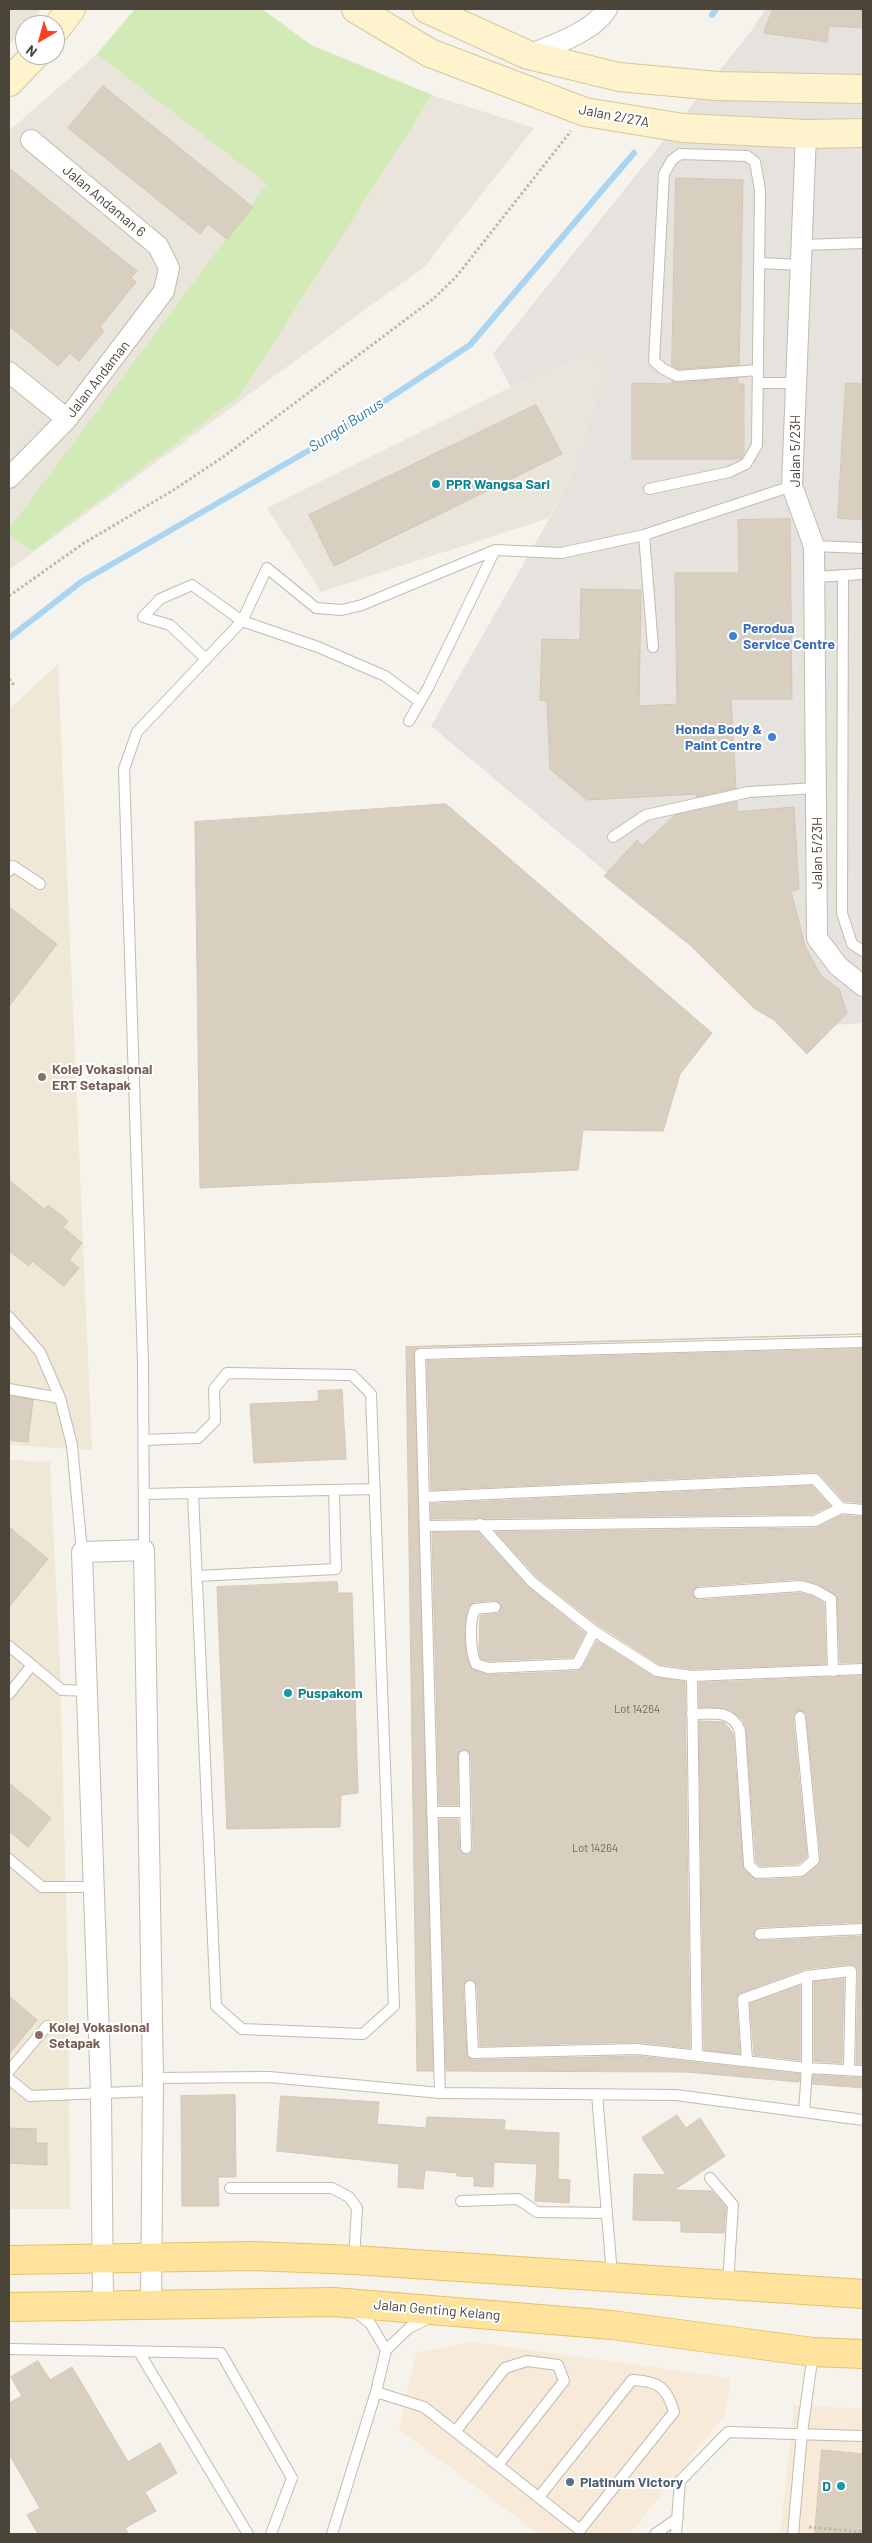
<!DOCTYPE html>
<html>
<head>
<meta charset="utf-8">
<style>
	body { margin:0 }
	#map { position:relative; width:872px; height:2543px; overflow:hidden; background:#f6f3ec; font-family:Barlow,sans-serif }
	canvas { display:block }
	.frame { position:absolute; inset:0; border:10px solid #4b4439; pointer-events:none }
	.north { position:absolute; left:15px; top:15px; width:50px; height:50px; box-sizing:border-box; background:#fff; border:1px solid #b7b4b0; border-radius:50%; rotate:218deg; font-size:14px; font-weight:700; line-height:20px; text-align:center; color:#4b4439 }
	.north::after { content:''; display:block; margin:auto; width:18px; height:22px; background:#fc3f1d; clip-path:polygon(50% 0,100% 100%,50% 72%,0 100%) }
</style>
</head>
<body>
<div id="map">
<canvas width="872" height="2543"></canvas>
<div class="frame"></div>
<div class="north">N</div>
</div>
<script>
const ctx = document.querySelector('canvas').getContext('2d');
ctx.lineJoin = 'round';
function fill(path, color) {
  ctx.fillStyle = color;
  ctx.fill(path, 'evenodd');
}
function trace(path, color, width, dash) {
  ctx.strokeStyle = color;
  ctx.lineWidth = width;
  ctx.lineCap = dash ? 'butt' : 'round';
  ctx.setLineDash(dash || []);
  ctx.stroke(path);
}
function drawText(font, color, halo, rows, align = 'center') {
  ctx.font = font + ' Barlow,sans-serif';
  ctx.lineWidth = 4;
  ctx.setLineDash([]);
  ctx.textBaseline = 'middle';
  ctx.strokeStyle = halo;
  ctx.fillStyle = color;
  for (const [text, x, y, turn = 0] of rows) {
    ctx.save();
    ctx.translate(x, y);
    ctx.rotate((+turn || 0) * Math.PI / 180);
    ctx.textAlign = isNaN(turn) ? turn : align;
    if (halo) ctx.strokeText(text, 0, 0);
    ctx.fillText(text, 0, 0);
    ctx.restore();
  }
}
const residential = new Path2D(`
	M9 9H42L9 45Z
	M135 9H262L311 45 432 95 534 128 425 266 9 570V131L97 54Z
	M597 352 598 392 582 448 561 497 549 518 321 592 267 508 511 387Z`);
const commercial = new Path2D(`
	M473 2342 731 2378 725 2414 630 2534H539L399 2429 416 2353Z
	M794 2405 863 2409V2534H780Z`);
const industrial = new Path2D(`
	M765 9H863V1023L835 1025 814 1045 431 726 561 498 582 448 598 392 597 352 511 387 493 354 752 30Z`);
const education = new Path2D(`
	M58 664 92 1450 9 1445V709Z
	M9 1460 50 1462 60 1668 68 1974 70 2209H9Z`);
const green = new Path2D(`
	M135 9H262L311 45 432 95 240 395 32 551 9 535V529L267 184 97 54Z`);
const stream = new Path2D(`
	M712 15 716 9
	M9 638 81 582 313 448 470 345 634 153`);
const building = new Path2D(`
	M773 9H863V28L829 26 827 42 764 33Z
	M103 86 253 207 227 239 208 224 200 234 68 128Z
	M9 168 137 271 131 278 136 282 100 327 104 331 79 361 70 353 58 366 9 326Z
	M676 178 743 180 739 365 678 369 672 366Z
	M738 378V384H744V454L741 459H632V383L672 384V381L678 383Z
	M846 383 863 384V520L838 518Z
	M536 405 562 454 334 566 309 515Z
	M790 519 792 699H731L736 788 696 797 698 794 587 800 550 769 547 701 540 700 542 639 580 640 581 589 641 590 639 706 677 704 675 573H739L738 520Z
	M737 802V812L794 807 799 889 791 891 805 946 821 976 839 989 847 1013 807 1054 774 1020 755 1009 690 945 604 876 637 840 642 846 675 815Z
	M446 804 712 1033 680 1074 663 1131 583 1130 578 1170 200 1188 195 822Z
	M9 907 57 944 9 1006Z
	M9 1180 44 1209 48 1205 68 1221 63 1227 82 1243 69 1260 79 1268 64 1286 32 1261 29 1266 9 1251Z
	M863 1334 420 1347 414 1350 433 2071H417L406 1347Z
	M863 1349V1503L844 1501 820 1474 815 1472 431 1490 427 1361Z
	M342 1390 346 1459 254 1463 250 1404 319 1401 318 1391Z
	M9 1396 33 1400 28 1442 9 1440Z
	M812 1486 830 1506 813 1514 431 1519V1504Z
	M842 1515 863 1517V1662L840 1663 837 1596 818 1584 801 1579 699 1586 693 1590 692 1594 699 1600 800 1593 812 1596 824 1603 826 1664 692 1669 659 1664 598 1625 537 1577 496 1532 815 1528Z
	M9 1527 48 1559 9 1607Z
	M478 1532 528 1587 585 1633 573 1657 489 1661 481 1659 479 1651 480 1616 499 1613 502 1606 495 1600 474 1602 468 1607 464 1629 466 1653 472 1669 488 1675 578 1671 583 1667 597 1641 654 1677 685 1682 690 2048 637 2042 480 2046 477 1986 470 1979 466 1981 463 1986 467 2056 473 2060 637 2056 800 2074 799 2082 687 2072 446 2071 439 1819H458L460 1851 466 1855 470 1854 473 1848 471 1756 464 1749 458 1753V1805H439L432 1533Z
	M337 1582 338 1593H352L358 1793 341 1795 340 1827 227 1829 217 1587Z
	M863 1676V1922L760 1927 753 1934 755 1938 760 1941 863 1936V2064H856L858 1971 857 1967 851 1964 805 1969 740 1993 736 1999 740 2054 704 2050 699 1721 724 1722 733 1733 744 1870 757 1880 801 1878 818 1865 821 1859 806 1713 799 1710 793 1718 807 1857 798 1864 760 1866 756 1862 746 1728 742 1719 730 1710 699 1707V1683Z
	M9 1783 51 1818 28 1847 9 1831Z
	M844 1979 842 2063 814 2061V1982Z
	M800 1986V2060L754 2055 750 2004Z
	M9 1996 37 2020 9 2054Z
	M813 2075 863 2078V2088L813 2084Z
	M235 2095 236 2177H218L219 2206H182L181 2096Z
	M281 2096 379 2102 377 2124 426 2128 427 2117 505 2120 504 2130 559 2133 558 2179 570 2180 569 2203 535 2201 537 2164 494 2162 493 2187 474 2186V2177L457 2176V2173L425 2170 423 2189 398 2187 399 2164 277 2151Z
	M677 2115 686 2128 700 2118 725 2156 674 2190 712 2191 726 2207 724 2233 681 2232V2221L633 2220 634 2174 666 2175 642 2138Z
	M9 2128 36 2129V2143H47V2165L9 2163Z
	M38 2361 50 2380 72 2367 128 2462 160 2443 177 2473 145 2492 156 2511 125 2528 129 2534H38L27 2515 40 2508 9 2454V2403L22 2396 11 2377Z
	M822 2450 863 2454V2534H815Z`);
const path = new Path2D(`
	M9 596 84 543 172 491 223 457 433 299 456 277 571 131
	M9 679 13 684 9 686
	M809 2527 863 2532`);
const lane = new Path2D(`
	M802 245 863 243
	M759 263 801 265
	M758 383H796
	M649 489 729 472 746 464 757 445 760 190 755 162 747 156 680 154 672 160 664 174 654 361 663 369 677 376 758 370
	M644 535 653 647
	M814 546 863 548
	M843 575 842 913 852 944 863 951
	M816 577 863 574
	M206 659 170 625 143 617 160 599 192 585 242 621 267 568 316 608 342 610 362 605 495 550 561 553 644 535 792 486
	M409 721 428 688 495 550
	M613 837 646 815 749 792 816 788
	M9 871 13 866 40 884
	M9 1317 40 1352 60 1398 72 1445 82 1552
	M9 1389 60 1398
	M143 1440 198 1438 215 1421 214 1389 227 1373 352 1375 371 1394 394 2006 363 2034 242 2029 216 2006 193 1493
	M144 1494 375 1489
	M424 1497 815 1479 841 1508
	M480 1524 532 1582 594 1631 657 1671 692 1676 863 1669
	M425 1526 815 1521 841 1508 863 1510
	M144 1550 143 1362 124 769 137 732 242 621 318 647 385 676 420 702
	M197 1576 336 1569 334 1490
	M699 1593 801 1586 815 1590 831 1599 833 1671
	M495 1607 475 1609C469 1622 470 1651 476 1664L488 1668 577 1664 594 1631
	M9 1646 62 1690 87 1691
	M692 1676 697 2056
	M9 1694 32 1665
	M692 1714C713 1714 732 1709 740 1731L749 1865 757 1873 801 1871 814 1860 800 1717
	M464 1756 466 1848
	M432 1812H465
	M9 1859 42 1887H93
	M760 1934 863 1929
	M470 1986 473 2053 637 2049 807 2068 863 2071
	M747 2061 743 1999 807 1976 851 1971 849 2070
	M9 2071 47 2026
	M153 2078 269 2077 440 2093 676 2095 863 2120
	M9 2079 30 2096 153 2091
	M440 2093 420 1354 863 1342
	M597 2094 612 2275
	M804 2112 807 2068V1976
	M710 2178 733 2205 728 2283
	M230 2188H332L349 2197 357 2208 354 2259
	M461 2201 518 2199 537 2212 607 2213
	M354 2311 370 2323 386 2350
	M9 2349 221 2353 292 2478 271 2534
	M139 2352 248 2534
	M376 2392 424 2407 580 2530 674 2412C667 2387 658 2381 632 2380L539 2497
	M455 2432 505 2368 527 2361 558 2365 564 2381 498 2465
	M332 2534 376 2392 386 2350 409 2328 431 2317
	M655 2534 678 2518
	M676 2534 680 2481 728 2432 863 2436
	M793 2534 802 2433 813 2353`);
const street = new Path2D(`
	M528 55C553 45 593 32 607 9
	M806 134 792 486 814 546 817 938 838 966 863 986
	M9 372 67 419
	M9 478 67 419 164 291 169 268 158 246 31 140
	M103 2305 101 2093 82 1552 144 1550 153 2078 151 2305`);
const secondary = new Path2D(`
	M356 9 430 53 585 112 683 128 806 134 863 133
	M427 9 528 55 619 77 717 86 863 89
	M55 30 71 9
	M9 82 35 55`);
const primary = new Path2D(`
	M9 2260 253 2256 354 2260 863 2294
	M9 2307 334 2302 612 2325 813 2352 863 2354`);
const markers = [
	[436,484,5,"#0f9aa8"],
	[733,636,5,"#3f7fe0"],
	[772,737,5,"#3f7fe0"],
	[42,1077,5,"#8d6e63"],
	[288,1693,5,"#0f9aa8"],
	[39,2035,5,"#8d6e63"],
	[570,2482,5,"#5c6f8a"],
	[841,2486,5,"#0f9aa8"]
];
const numberNames = [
	["Lot 14264",637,1709],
	["Lot 14264",595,1848]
];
const streetNames = [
	["Jalan 2/27A",614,116,11],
	["Jalan Andaman 6",104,201,40],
	["Jalan Andaman",98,379,-52],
	["Jalan 5/23H",795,451,-90],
	["Jalan 5/23H",817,853,-90],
	["Jalan Genting Kelang",437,2310,5]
];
const cultureNames = [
	["PPR Wangsa Sari",446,484],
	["Puspakom",298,1693],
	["D",831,2486,"right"]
];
const shopNames = [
	["Perodua",743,628],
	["Service Centre",743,644],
	["Honda Body &",762,729,"right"],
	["Paint Centre",762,745,"right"]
];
const educationNames = [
	["Kolej Vokasional",52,1069],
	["ERT Setapak",52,1085],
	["Kolej Vokasional",49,2027],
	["Setapak",49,2043]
];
const serviceNames = [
	["Platinum Victory",580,2482]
];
const waterNames = [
	["Sungai Bunus",346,425,-33]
];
fill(residential, '#eae5da');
fill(commercial, '#f7ead8');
fill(industrial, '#e6e2dd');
fill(education, '#efe8d6');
fill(green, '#d2eab5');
trace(stream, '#a9d4f2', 6);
fill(building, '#d8cfc1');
trace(building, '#d3c7b4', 1);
trace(lane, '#c2bbae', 12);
trace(street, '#c2bbae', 22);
trace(secondary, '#d6c79b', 30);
trace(primary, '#e6c16a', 30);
trace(path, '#c4b79f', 3, [2.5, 2.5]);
trace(lane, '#fff', 10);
trace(street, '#fff', 20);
trace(secondary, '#fff3cd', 28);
trace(primary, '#ffe39c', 28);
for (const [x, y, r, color] of markers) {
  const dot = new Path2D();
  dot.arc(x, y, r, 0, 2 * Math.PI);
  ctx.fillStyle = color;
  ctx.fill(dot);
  trace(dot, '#fff', 2);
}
drawText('11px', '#6e675b', null, numberNames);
drawText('14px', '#4b4439', '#fff', streetNames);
drawText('bold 14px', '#0d838f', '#fff', cultureNames, 'left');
drawText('bold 14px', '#366cbe', '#fff', shopNames, 'left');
drawText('bold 14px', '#785e54', '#fff', educationNames, 'left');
drawText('bold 14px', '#4e5e75', '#fff', serviceNames, 'left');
drawText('italic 15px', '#2e7ab2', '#fff', waterNames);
</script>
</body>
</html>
